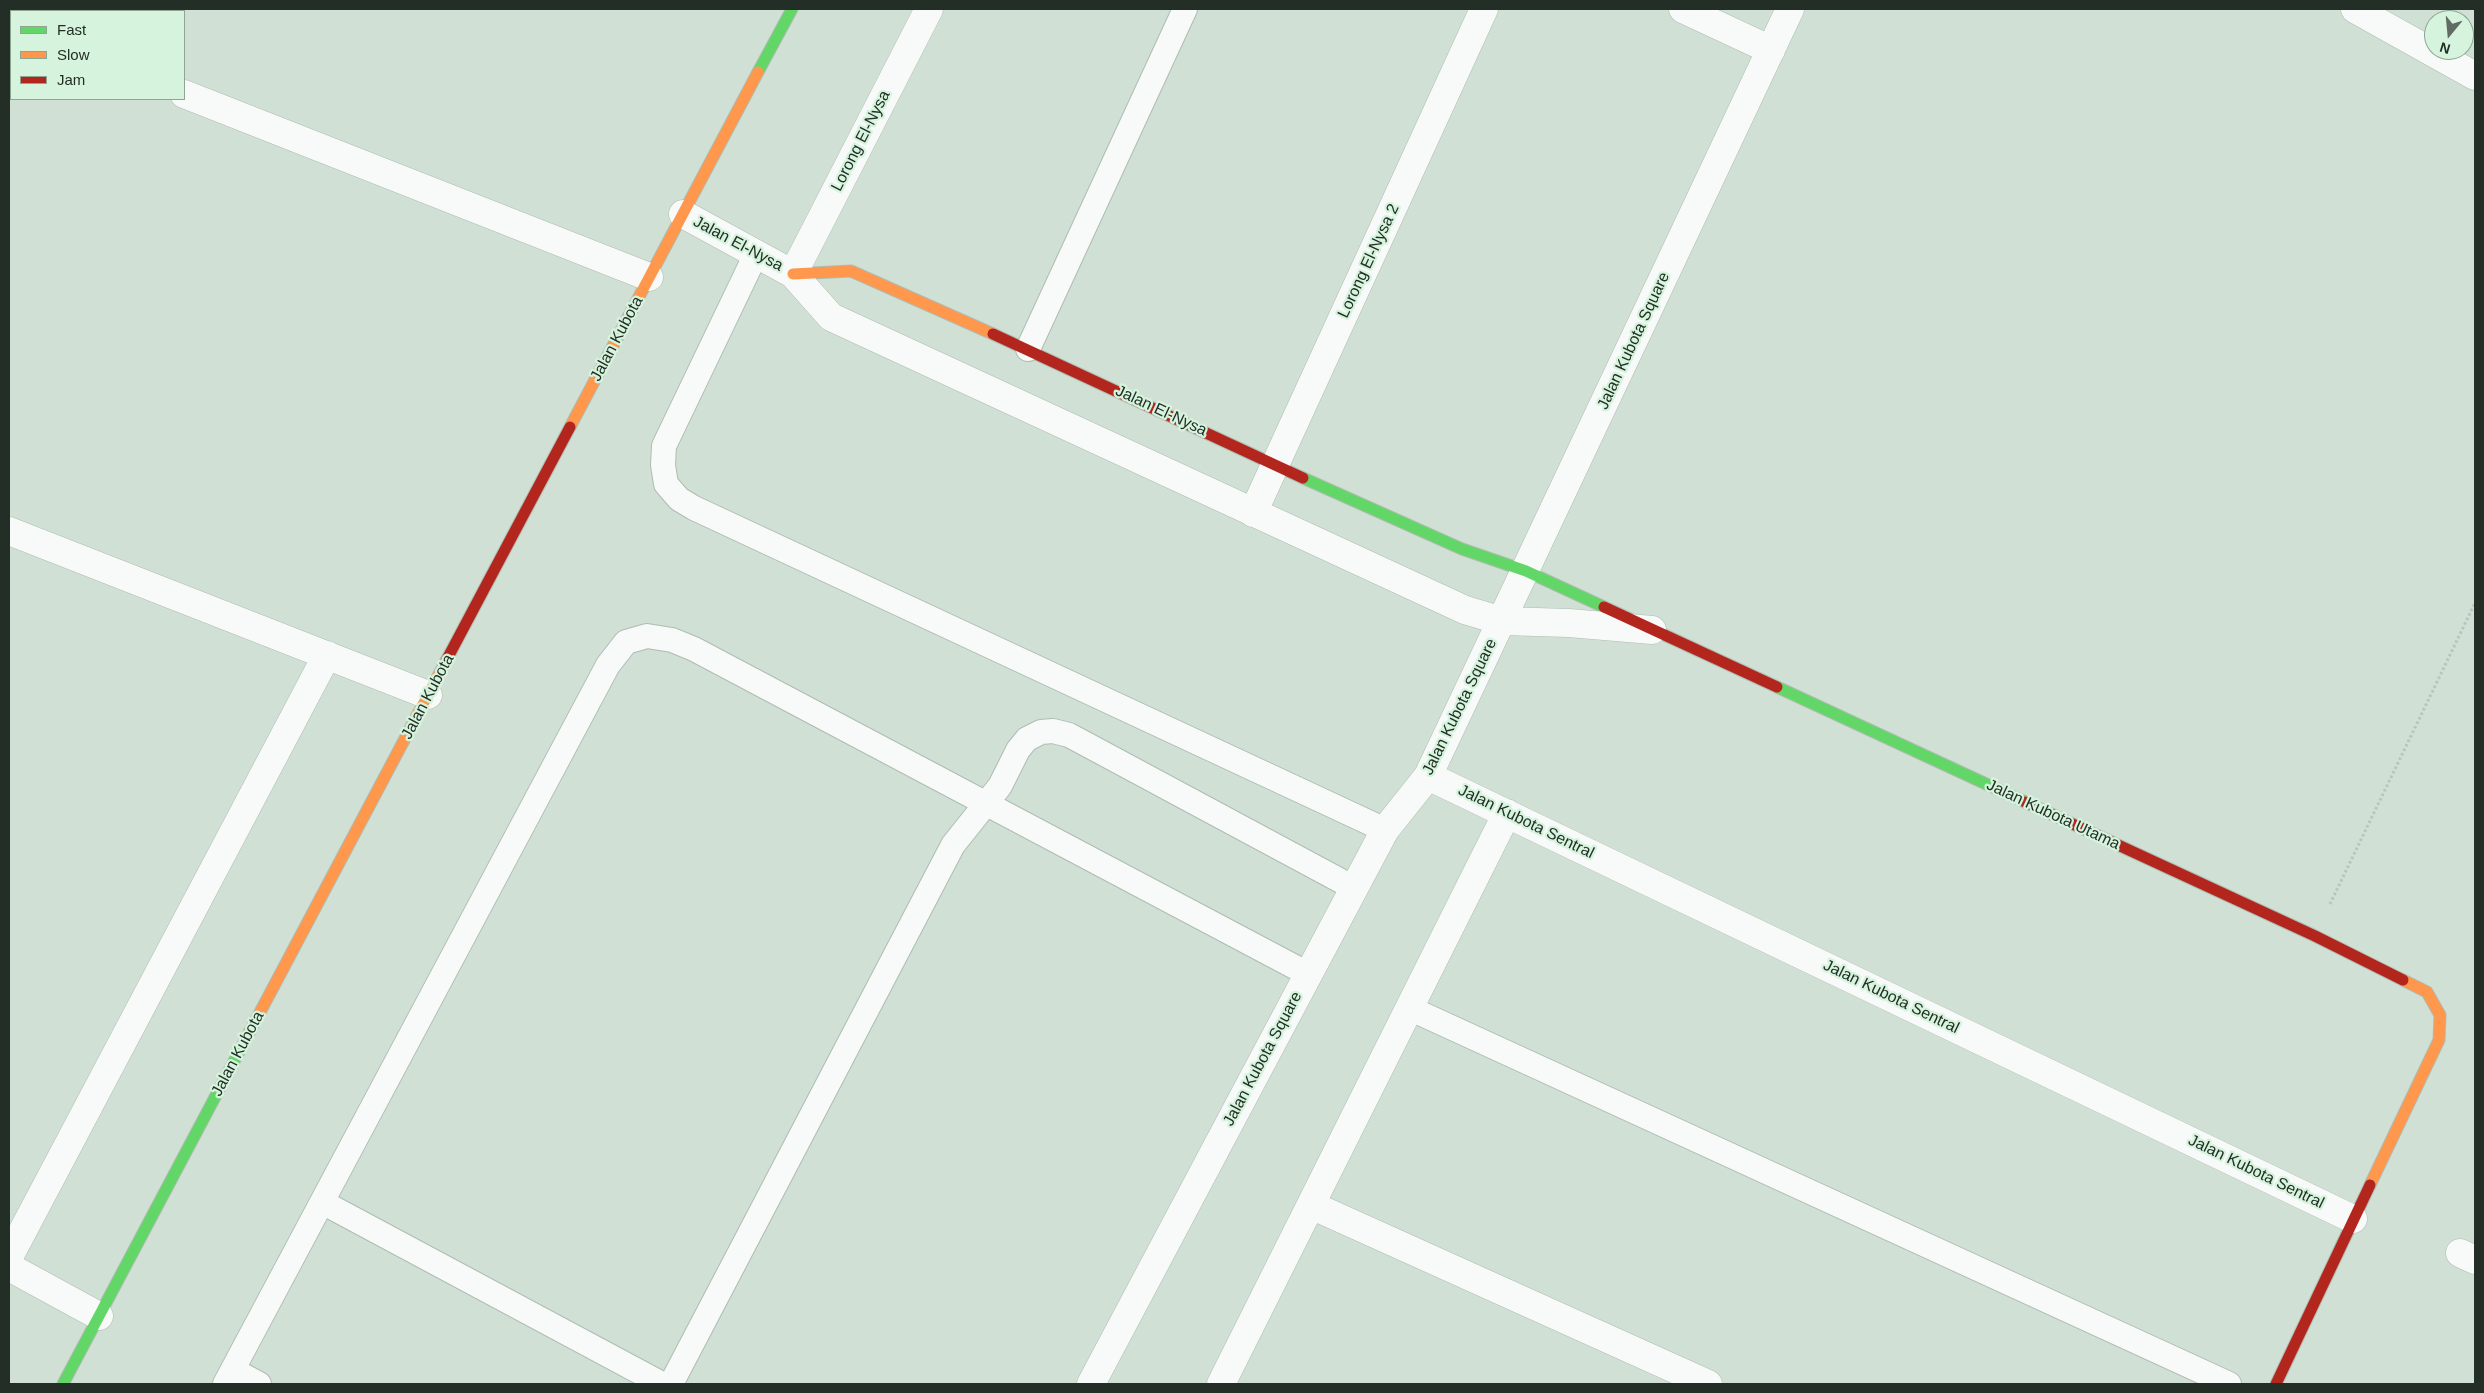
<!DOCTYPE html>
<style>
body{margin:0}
#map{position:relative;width:2484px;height:1393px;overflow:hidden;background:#d0e0d4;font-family:Helvetica,sans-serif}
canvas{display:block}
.frame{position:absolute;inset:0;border:10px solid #232e26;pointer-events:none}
.legend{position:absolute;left:10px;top:10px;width:175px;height:90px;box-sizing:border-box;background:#d6f4dd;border:1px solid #8ea594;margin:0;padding:6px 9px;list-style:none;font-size:15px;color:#232e26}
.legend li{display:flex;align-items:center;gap:10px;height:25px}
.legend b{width:25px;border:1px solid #8ea594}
.north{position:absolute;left:2424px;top:10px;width:50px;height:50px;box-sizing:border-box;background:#d6f4dd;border:1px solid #8ea594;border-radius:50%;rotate:197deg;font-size:14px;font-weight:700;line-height:20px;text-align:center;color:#232e26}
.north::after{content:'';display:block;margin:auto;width:18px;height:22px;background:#606c63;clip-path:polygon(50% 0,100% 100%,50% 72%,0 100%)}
</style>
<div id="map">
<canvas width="2484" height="1393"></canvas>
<div class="frame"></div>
<ul class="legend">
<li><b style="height:6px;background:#63d668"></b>Fast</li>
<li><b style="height:6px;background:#ff974d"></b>Slow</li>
<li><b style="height:6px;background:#b3261e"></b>Jam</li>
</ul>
<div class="north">N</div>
</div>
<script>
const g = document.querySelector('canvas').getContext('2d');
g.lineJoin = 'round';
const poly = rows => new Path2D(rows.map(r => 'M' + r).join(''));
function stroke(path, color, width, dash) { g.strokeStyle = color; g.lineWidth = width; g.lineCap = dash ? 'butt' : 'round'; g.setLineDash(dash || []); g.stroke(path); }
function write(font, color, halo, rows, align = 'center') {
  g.font = font + ' Helvetica,sans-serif'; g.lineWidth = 4.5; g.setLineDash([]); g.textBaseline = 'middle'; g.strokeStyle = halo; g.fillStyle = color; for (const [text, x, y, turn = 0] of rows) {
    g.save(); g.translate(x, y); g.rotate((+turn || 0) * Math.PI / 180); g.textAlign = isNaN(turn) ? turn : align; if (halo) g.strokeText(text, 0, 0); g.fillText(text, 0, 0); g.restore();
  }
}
const lane = poly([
 [756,254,664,446,663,465,666,484,679,499,694,508,1385,830],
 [1028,349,1185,9],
 [1409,1008,2229,1384],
 [322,1202,662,1384],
 [233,1370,259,1384],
 [225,1384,608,665,626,642,647,636,672,640,694,649,1308,974],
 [671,1384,953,845,1000,786,1018,750,1027,739,1041,732,1053,731,1069,735,1354,888]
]);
const street = poly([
 [1683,9,1771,50],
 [2355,9,2475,76],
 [9,25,11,26],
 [184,94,649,277],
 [683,214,793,274,831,317,1465,610,1502,621,1569,623,1652,630],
 [793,274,929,9],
 [1253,513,1484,9],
 [9,531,428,695],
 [1428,776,2353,1219],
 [1311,1205,1708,1384],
 [2460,1253,2475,1260],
 [9,1257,327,655],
 [9,1267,99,1316],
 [1091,1384,1385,830,1428,776,1790,9],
 [1221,1384,1507,813]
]);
const fast = poly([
 [758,72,792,9],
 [1303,478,1462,549,1526,571,1604,607],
 [1777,687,2025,802],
 [63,1384,249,1033]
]);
const slow = poly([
 [793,274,851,271,993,334],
 [570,427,758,72],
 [249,1033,446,661],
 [2370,1185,2439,1040,2440,1015,2427,992,2403,980]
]);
const jam = poly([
 [993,334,1303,478],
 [1604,607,1777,687],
 [446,661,570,427],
 [2025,802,2315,936,2403,980],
 [2276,1384,2370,1185]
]);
stroke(lane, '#afbcb2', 26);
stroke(street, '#afbcb2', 29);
stroke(fast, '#afbcb2', 13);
stroke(slow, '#afbcb2', 13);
stroke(jam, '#afbcb2', 13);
stroke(poly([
 [2330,904,2475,603]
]), '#bcc2bd', 3, [2.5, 2.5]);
stroke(lane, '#f8faf9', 24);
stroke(street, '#f8faf9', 28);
stroke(fast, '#63d668', 11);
stroke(slow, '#ff974d', 11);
stroke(jam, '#b3261e', 11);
write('16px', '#232e26', '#d6f4dd', [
 ["Lorong El-Nysa",861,141,-63],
 ["Jalan El-Nysa",738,244,28],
 ["Lorong El-Nysa 2",1369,261,-65],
 ["Jalan Kubota",617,339,-62],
 ["Jalan Kubota Square",1634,341,-65],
 ["Jalan El-Nysa",1161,411,25],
 ["Jalan Kubota",428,697,-62],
 ["Jalan Kubota Square",1460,707,-64],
 ["Jalan Kubota Utama",2053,815,25],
 ["Jalan Kubota Sentral",1526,822,26],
 ["Jalan Kubota Sentral",1891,997,26],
 ["Jalan Kubota",238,1054,-62],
 ["Jalan Kubota Square",1263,1059,-62],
 ["Jalan Kubota Sentral",2256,1172,26]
]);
</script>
